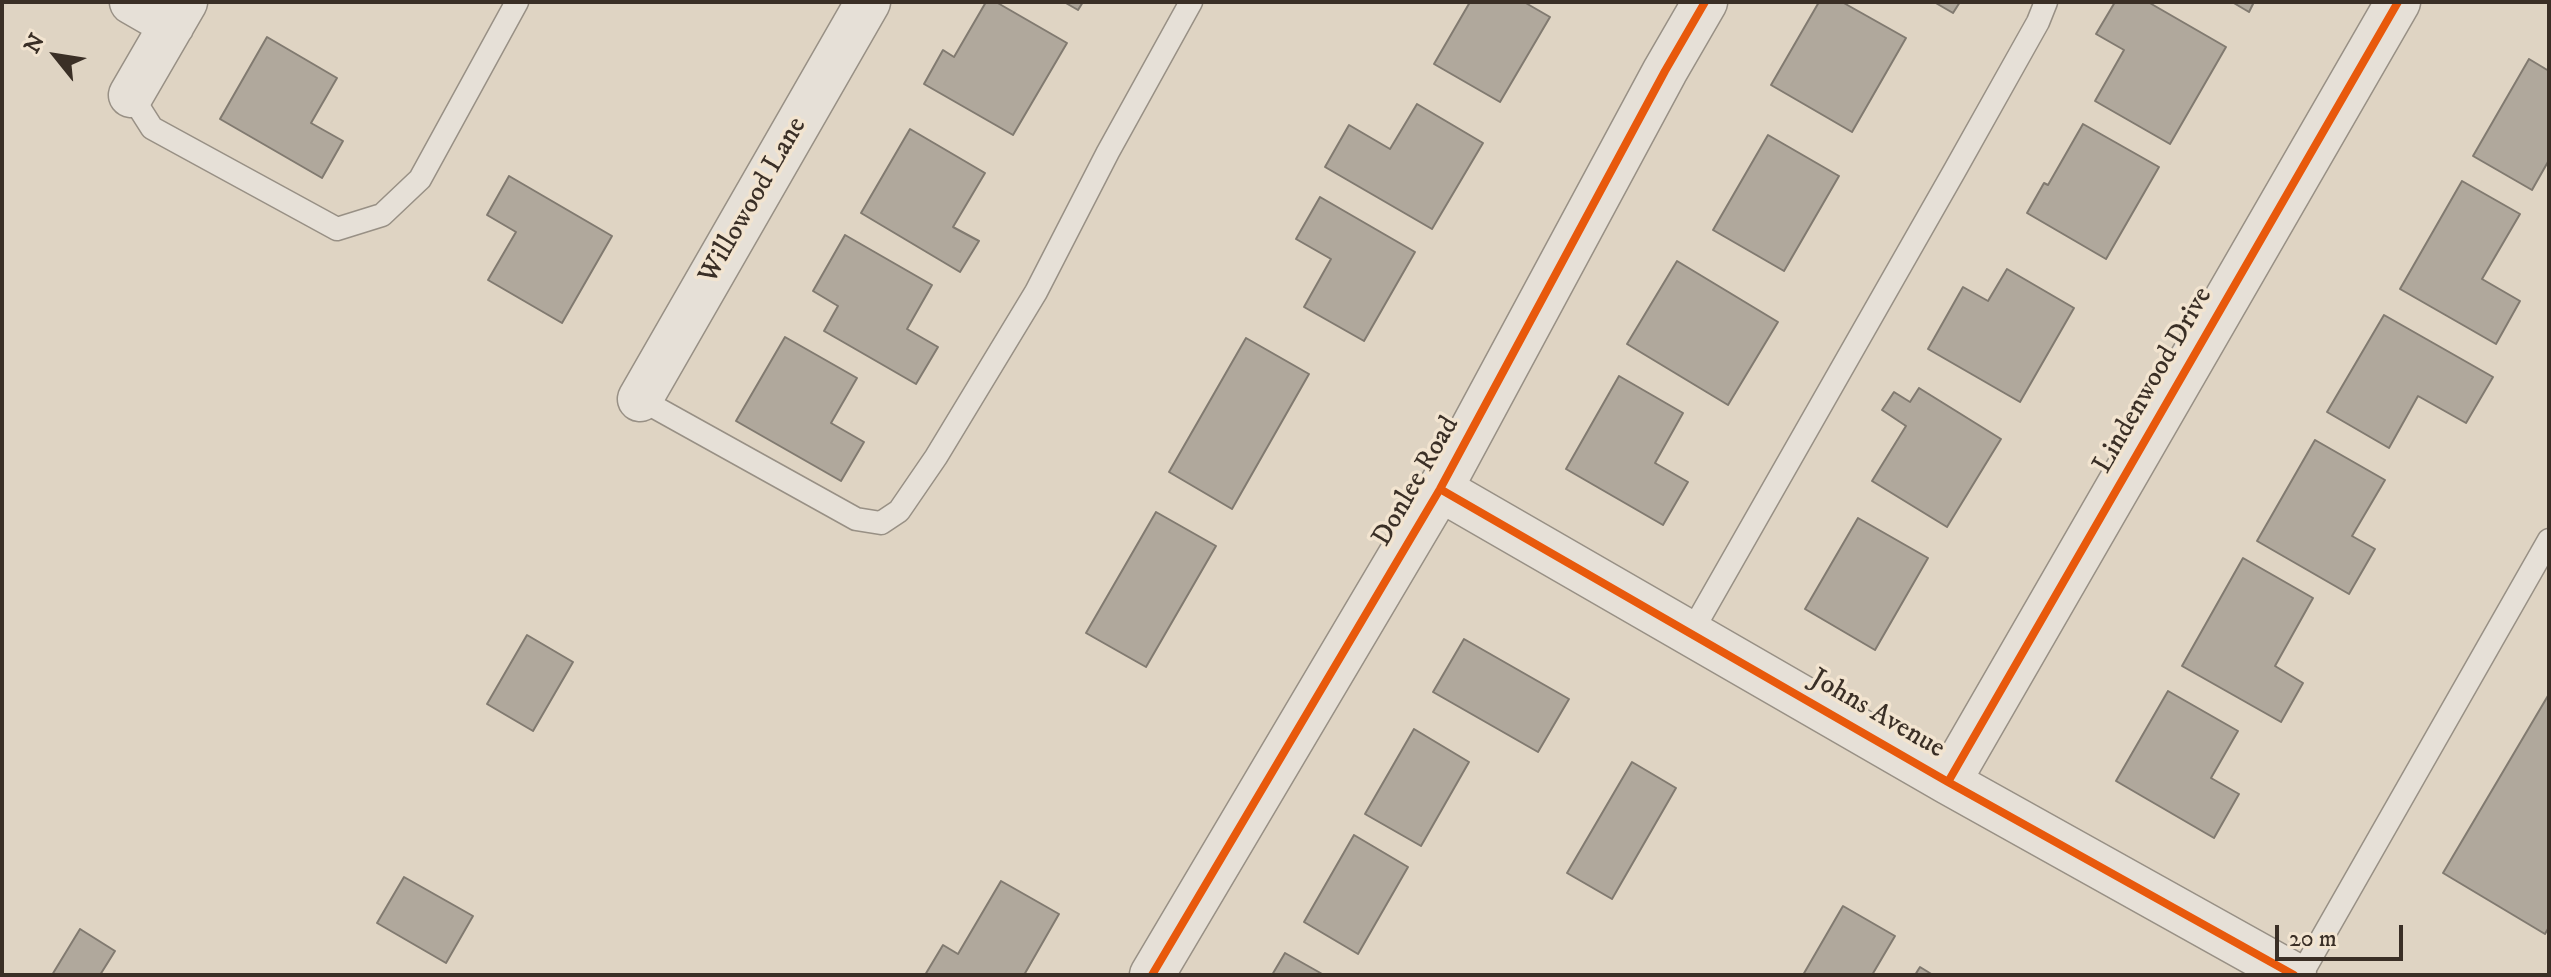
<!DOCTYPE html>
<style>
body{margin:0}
#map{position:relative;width:2551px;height:977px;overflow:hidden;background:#dfd4c3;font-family:"IM FELL DW Pica",serif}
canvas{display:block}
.frame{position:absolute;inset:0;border:4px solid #3a2f26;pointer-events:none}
.north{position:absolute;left:16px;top:16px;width:80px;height:80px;-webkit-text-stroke:6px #f2e4d0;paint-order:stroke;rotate:300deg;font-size:22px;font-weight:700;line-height:32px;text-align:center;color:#3a2f26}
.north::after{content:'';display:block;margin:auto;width:28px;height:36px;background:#3a2f26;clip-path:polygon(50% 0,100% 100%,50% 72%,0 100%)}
.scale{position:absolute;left:2275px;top:925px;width:128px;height:36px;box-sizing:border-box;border:4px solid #3a2f26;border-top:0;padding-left:10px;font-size:24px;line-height:28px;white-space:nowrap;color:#3a2f26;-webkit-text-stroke:6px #f2e4d0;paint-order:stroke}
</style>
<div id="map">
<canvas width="2551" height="977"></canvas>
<div class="frame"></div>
<div class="north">N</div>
<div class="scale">20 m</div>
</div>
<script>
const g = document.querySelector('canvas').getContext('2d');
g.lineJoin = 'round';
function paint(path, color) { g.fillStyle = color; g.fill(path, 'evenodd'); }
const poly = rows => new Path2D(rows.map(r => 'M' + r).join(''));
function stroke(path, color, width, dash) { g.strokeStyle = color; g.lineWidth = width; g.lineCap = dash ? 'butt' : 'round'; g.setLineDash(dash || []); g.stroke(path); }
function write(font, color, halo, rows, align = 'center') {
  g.font = font + ' "IM FELL DW Pica",serif'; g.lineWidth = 7; g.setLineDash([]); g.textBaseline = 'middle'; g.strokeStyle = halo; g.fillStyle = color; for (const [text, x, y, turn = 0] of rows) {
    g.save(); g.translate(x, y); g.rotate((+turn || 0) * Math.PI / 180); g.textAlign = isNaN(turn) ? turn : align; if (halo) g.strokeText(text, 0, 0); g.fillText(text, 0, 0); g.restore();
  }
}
const building = poly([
 [986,2,996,2,1067,43,1013,135,924,84,943,50,954,57,986,2],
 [1064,2,1083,2,1078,10,1064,2],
 [1470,2,1524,2,1550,17,1500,102,1434,64,1470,2],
 [1819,2,1842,2,1906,38,1852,132,1771,85,1819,2],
 [1934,2,1960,2,1953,13,1934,2],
 [2115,2,2148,2,2226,47,2170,144,2095,101,2124,50,2096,34,2115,2],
 [2232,2,2254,2,2249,12,2232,2],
 [267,37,337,78,311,123,343,141,322,178,220,119,267,37],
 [2529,59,2549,71,2549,160,2532,190,2473,156,2529,59],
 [1417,104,1483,143,1432,229,1325,167,1349,125,1390,149,1417,104],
 [2083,124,2159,167,2106,259,2027,213,2044,183,2048,185,2083,124],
 [910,129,985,173,953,227,979,241,960,272,861,213,910,129],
 [1768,135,1839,176,1784,271,1713,230,1768,135],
 [509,176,612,236,562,323,488,280,516,232,487,215,509,176],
 [2462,181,2520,214,2482,279,2520,301,2496,344,2400,289,2462,181],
 [1320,197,1415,252,1364,341,1304,307,1331,259,1296,239,1320,197],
 [845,235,932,285,907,329,938,347,916,384,824,331,838,306,813,291,845,235],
 [1677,261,1778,322,1728,405,1627,344,1677,261],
 [2007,269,2074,308,2020,402,1928,349,1963,287,1988,301,2007,269],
 [2384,315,2493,377,2466,423,2418,396,2389,448,2327,412,2384,315],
 [785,337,857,378,831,423,864,442,841,481,736,421,785,337],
 [1246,338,1309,374,1232,509,1169,472,1246,338],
 [1619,376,1683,413,1655,463,1688,482,1663,525,1566,469,1619,376],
 [1919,388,2001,439,1947,527,1872,481,1906,426,1882,410,1894,392,1910,402,1919,388],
 [2315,440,2385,480,2352,536,2375,549,2349,594,2257,541,2315,440],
 [1156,512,1216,546,1146,667,1086,633,1156,512],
 [1858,518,1928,558,1875,650,1805,609,1858,518],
 [2243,558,2313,598,2275,666,2303,683,2281,722,2182,666,2243,558],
 [527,635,573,662,533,731,487,704,527,635],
 [1464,639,1569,699,1538,752,1433,692,1464,639],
 [2168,691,2238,731,2211,778,2239,794,2214,838,2116,781,2168,691],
 [2549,694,2549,927,2545,934,2443,873,2549,694],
 [1414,729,1469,762,1421,846,1365,814,1414,729],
 [1632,762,1676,788,1612,899,1567,873,1632,762],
 [1354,835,1408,867,1358,954,1304,922,1354,835],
 [404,877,473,916,446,963,377,923,404,877],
 [1001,881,1059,914,1024,975,925,975,943,945,958,954,1001,881],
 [1843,906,1895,936,1872,975,1803,975,1843,906],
 [80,929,115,951,100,975,52,975,80,929],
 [1285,953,1324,975,1272,975,1285,953],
 [1920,967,1933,975,1915,975,1920,967]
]);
paint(building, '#b0a89c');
stroke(building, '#817a70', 2);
const lane = poly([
 [131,95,152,128,337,229,382,215,420,179,517,2],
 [640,399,856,519,881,523,899,511,936,457,1036,292,1108,152,1191,2],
 [1691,633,1955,170,2038,22,2046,2],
 [2301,975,2549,540]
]);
const street = poly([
 [132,2,172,25],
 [131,95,185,2],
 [640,399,868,2],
 [1440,489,1948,782,2294,975],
 [1948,782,2398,2],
 [1152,975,1440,489,1665,71,1705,2]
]);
stroke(lane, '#989085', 25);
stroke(street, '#989085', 47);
stroke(lane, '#e6e0d7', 22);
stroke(street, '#e6e0d7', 44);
stroke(poly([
 [1440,489,1948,782,2294,975],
 [1948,782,2398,2],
 [1152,975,1440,489,1665,71,1705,2]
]), '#e8590c', 8);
write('28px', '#3a2f26', '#f2e4d0', [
 ["Willowood Lane",754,201,-60],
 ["Lindenwood Drive",2154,381,-60],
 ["Donlee Road",1417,482,-60],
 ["Johns Avenue",1877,715,30]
]);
</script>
